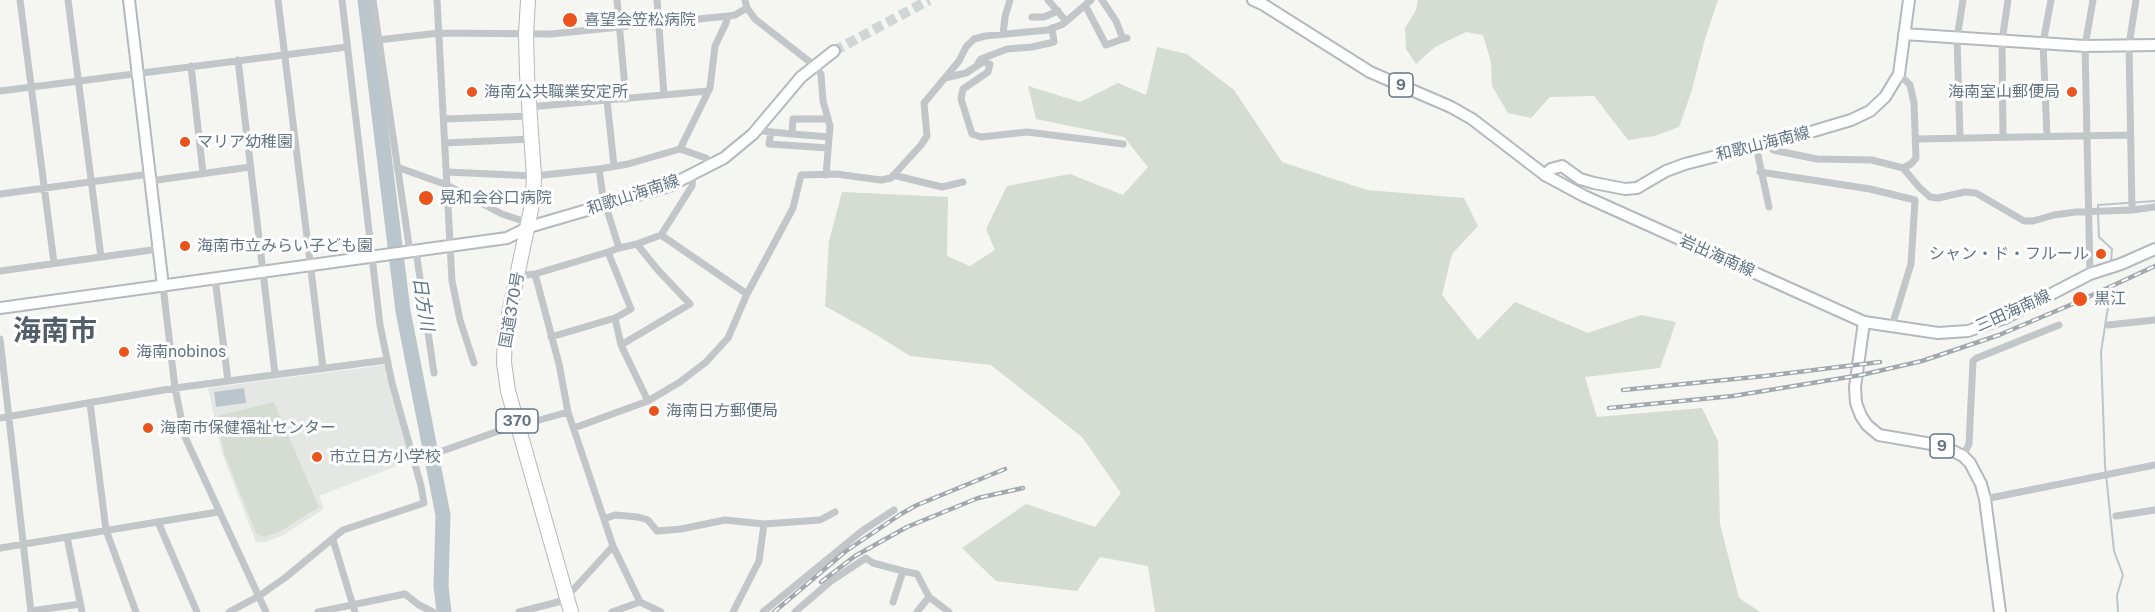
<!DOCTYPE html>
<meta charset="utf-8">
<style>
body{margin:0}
canvas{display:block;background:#f5f5f1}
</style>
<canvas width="2155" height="612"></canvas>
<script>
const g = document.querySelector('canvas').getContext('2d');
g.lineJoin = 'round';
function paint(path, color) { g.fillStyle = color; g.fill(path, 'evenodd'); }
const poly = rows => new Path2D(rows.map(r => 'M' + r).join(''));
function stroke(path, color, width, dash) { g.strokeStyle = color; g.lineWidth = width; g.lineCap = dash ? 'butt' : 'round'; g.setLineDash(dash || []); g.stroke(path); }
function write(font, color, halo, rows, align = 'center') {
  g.font = font + ' "Public Sans","Noto Sans JP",sans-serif'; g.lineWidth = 6; g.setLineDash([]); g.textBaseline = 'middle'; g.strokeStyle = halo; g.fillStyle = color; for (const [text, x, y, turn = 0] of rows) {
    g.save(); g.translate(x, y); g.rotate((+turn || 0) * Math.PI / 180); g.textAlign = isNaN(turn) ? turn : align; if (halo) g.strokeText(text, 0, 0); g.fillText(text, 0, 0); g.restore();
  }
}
paint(poly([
 [385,365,412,460,319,496,324,509,283,535,266,542,256,542,222,453,208,388]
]), '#e5e7e4');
paint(poly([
 [1418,0,1718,0,1705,39,1691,93,1679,127,1655,136,1628,140,1594,96,1550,97,1531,118,1508,113,1492,86,1491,62,1483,35,1466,32,1435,47,1416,64,1406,49,1405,28,1416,10],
 [1157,47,1187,54,1234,90,1282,162,1367,190,1464,198,1478,226,1452,254,1442,295,1478,340,1515,302,1588,333,1641,315,1676,322,1660,368,1585,377,1597,417,1702,408,1718,441,1720,524,1739,598,1760,612,1155,612,1148,566,1100,557,1077,591,996,581,962,548,1026,504,1095,527,1121,493,1082,437,991,365,910,356,875,334,825,306,829,241,842,192,948,197,947,256,970,266,995,250,986,229,1007,186,1070,174,1123,195,1148,167,1124,137,1036,119,1028,86,1080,102,1118,83,1146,95],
 [274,402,319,507,279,532,264,537,257,535,224,453,217,416]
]), '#d5dcd2');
paint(poly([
 [244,388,246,403,216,407,214,392]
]), '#bbc6cc');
stroke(poly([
 [2098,209,2098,205,2155,201],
 [2098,214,2099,237,2112,249,2111,262],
 [2109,300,2101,352,2105,465,2114,551,2123,575,2117,595,2118,612]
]), '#bbc6cc', 2);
stroke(poly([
 [365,0,403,311,443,515,441,586,444,612]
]), '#bbc6cc', 15);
stroke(poly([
 [834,51,929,0]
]), '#d0d5d6', 10, [10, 5]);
const secondary = poly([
 [129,0,163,286],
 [1904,34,2085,46,2155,45],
 [1545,175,1551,169,1562,166,1580,179,1594,183,1625,189,1637,188,1666,171,1685,164,1814,131,1851,120,1870,111,1885,97,1899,74,1909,0],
 [0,308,507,238,529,227,669,186,724,158,753,134,801,77,834,51],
 [1864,322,1938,333,1968,331,2005,318,2090,274,2121,264,2155,249]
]);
const primary = poly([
 [1253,0,1264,5,1370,72,1451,107,1472,119,1545,175,1584,196,1864,322,1855,387,1856,403,1861,416,1867,425,1879,435,1943,446,1963,456,1970,463,1981,484,1985,499,2000,612]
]);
const highway = poly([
 [528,0,526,34,527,74,534,176,533,200,505,333,504,363,508,391,571,612]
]);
stroke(secondary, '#b4b9be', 14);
stroke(primary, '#b5b9bd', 14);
stroke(highway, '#b5b8bb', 16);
stroke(poly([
 [20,0,54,263],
 [68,0,101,257],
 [278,0,323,368],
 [373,0,410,252],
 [437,0,452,281,460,320,474,363],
 [617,0,626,99],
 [657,0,664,95],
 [1048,0,1066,21],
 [1102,0,1116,21,1123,39,1127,38],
 [1085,5,1106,45,1123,39],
 [747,8,755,19,815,66,821,74,823,101,830,126,826,175],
 [1032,17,1044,17,1058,11],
 [1003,34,1005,17,1010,0],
 [378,40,439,33,551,34,728,16,735,15,747,8,745,0],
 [238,60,275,374],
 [978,63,981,59,1007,49,1032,47,1054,42,1052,28],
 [191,66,203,173],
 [945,78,966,73,983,62,990,64,988,72,963,89,961,99,972,134,981,137,1027,132,1123,144],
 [0,91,347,47],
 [607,100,614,166],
 [529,107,708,91],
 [444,119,530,116],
 [758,128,762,131,792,134,793,119,828,119],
 [771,132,769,144,828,148],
 [792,134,829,137],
 [2047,136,2043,43,2051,0],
 [2003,137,2002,41,2008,0],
 [1960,138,1957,38,1963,0],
 [1916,139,2130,135],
 [1767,142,1773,150,1817,159,1872,160,1903,168,1911,164,1916,158,1914,103,1910,85,1899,74],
 [445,143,531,139],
 [1756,146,1769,207],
 [710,165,706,158,680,149,710,88,715,46,726,23,728,16],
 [397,167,447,185,502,214,529,223],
 [1903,168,1919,187,1930,197,1938,198,1965,192,1976,193,2024,221,2033,221,2054,215,2076,212,2132,210,2155,207],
 [447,172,534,176,599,169],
 [1760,172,1870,189,1915,200,1911,264,1892,326],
 [893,175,942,187,963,182],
 [150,181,250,167],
 [0,194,150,174],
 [2132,210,2129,45,2136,0],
 [661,235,747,294],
 [637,244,661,235,692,186,693,175],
 [619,248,637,244,657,269,690,304,621,345],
 [416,251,434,373],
 [0,271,159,249],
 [535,274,608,252],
 [2090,274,2085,46,2093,0],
 [517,276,535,274,559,364,568,412,613,546,640,602,661,612],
 [215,278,228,381],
 [163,286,175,388,185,437,266,612],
 [615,318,621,345,648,401],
 [2108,325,2155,320],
 [551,337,615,318,631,309,608,252,619,248,603,197,599,169,628,164,680,149],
 [0,339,31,612],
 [90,403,106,530,136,612],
 [0,418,175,388,387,360],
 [574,428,648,401,680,382,706,362,728,338,747,294,793,208,801,175,836,174,881,180,891,178,921,145,927,136,924,103,959,61,966,47,974,39,985,36,1048,30,1063,24,1091,0],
 [1963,456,1969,444,1973,361,1977,358,2059,325],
 [414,461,493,433,568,412],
 [1985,499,2155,465],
 [2116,516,2155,510],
 [604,519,615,515,638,517,648,520,657,531,681,529,725,520,764,524,820,520,835,512],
 [158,522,197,612],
 [67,537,82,612],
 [333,540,355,612],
 [0,548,218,512],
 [893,602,903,571,917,574,929,597,949,612],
 [31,611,80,604],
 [229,612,259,596,286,577,343,530,424,503,421,486,392,383,380,325,342,0],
 [318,612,405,594,419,605,433,612],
 [519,612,558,602,574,589,613,546],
 [612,612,640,602],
 [733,612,759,561,764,524],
 [763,612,862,531,894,510],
 [795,612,831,581,866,558,873,563,903,571],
 [917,612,929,597]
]), '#c2c6c9', 7);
stroke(secondary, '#fff', 10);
stroke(primary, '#fff', 10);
stroke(highway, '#fff', 14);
const rail = poly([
 [1623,390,1765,376,1880,362],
 [1609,408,1733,396,1861,375,1922,361,1999,335,2075,303,2155,266],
 [821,582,855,556,907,527,978,498,1023,488],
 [774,612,846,551,901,514,917,505,1005,469]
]);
stroke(rail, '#a2a8ae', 4.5);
stroke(rail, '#fff', 2, [7]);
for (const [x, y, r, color] of [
 [570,20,8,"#ea531c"],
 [472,92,6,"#ea531c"],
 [2072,92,6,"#ea531c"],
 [185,142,6,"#ea531c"],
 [426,198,8,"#ea531c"],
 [185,246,6,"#ea531c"],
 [2101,254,6,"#ea531c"],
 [2080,299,8,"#ea531c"],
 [124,352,6,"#ea531c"],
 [654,411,6,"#ea531c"],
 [148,428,6,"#ea531c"],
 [317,457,6,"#ea531c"]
]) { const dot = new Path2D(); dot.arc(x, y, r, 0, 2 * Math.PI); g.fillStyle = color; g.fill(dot); stroke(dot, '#fff', 2); }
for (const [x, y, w] of [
 [1401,85,24],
 [517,421,42],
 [1942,446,24]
]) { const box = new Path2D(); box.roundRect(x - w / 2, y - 12, w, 24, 4.5); g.fillStyle = '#fff'; g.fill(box); stroke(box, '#637483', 1.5); }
write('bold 15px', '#637483', null, [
 ["9",1401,85],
 ["370",517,421],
 ["9",1942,446]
]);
write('16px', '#637483', '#fff', [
 ["喜望会笠松病院",584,20],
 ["海南公共職業安定所",484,92],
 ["海南室山郵便局",2060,92,"right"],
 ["マリア幼稚園",197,142],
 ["晃和会谷口病院",440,198],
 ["海南市立みらい子ども園",197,246],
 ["シャン・ド・フルール",2089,254,"right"],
 ["黒江",2094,299],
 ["海南nobinos",136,352],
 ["海南日方郵便局",666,411],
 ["海南市保健福祉センター",160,428],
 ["市立日方小学校",329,457]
], 'left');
write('16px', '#637483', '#fff', [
 ["和歌山海南線",1763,144,-14],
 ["和歌山海南線",633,195,-18],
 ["岩出海南線",1717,256,24],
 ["国道370号",512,310,-80],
 ["三田海南線",2013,311,-24]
]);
write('italic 18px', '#5e7681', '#fff', [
 ["日方川",423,304,81]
]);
write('bold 28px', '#515d68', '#fff', [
 ["海南市",55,331]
]);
</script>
